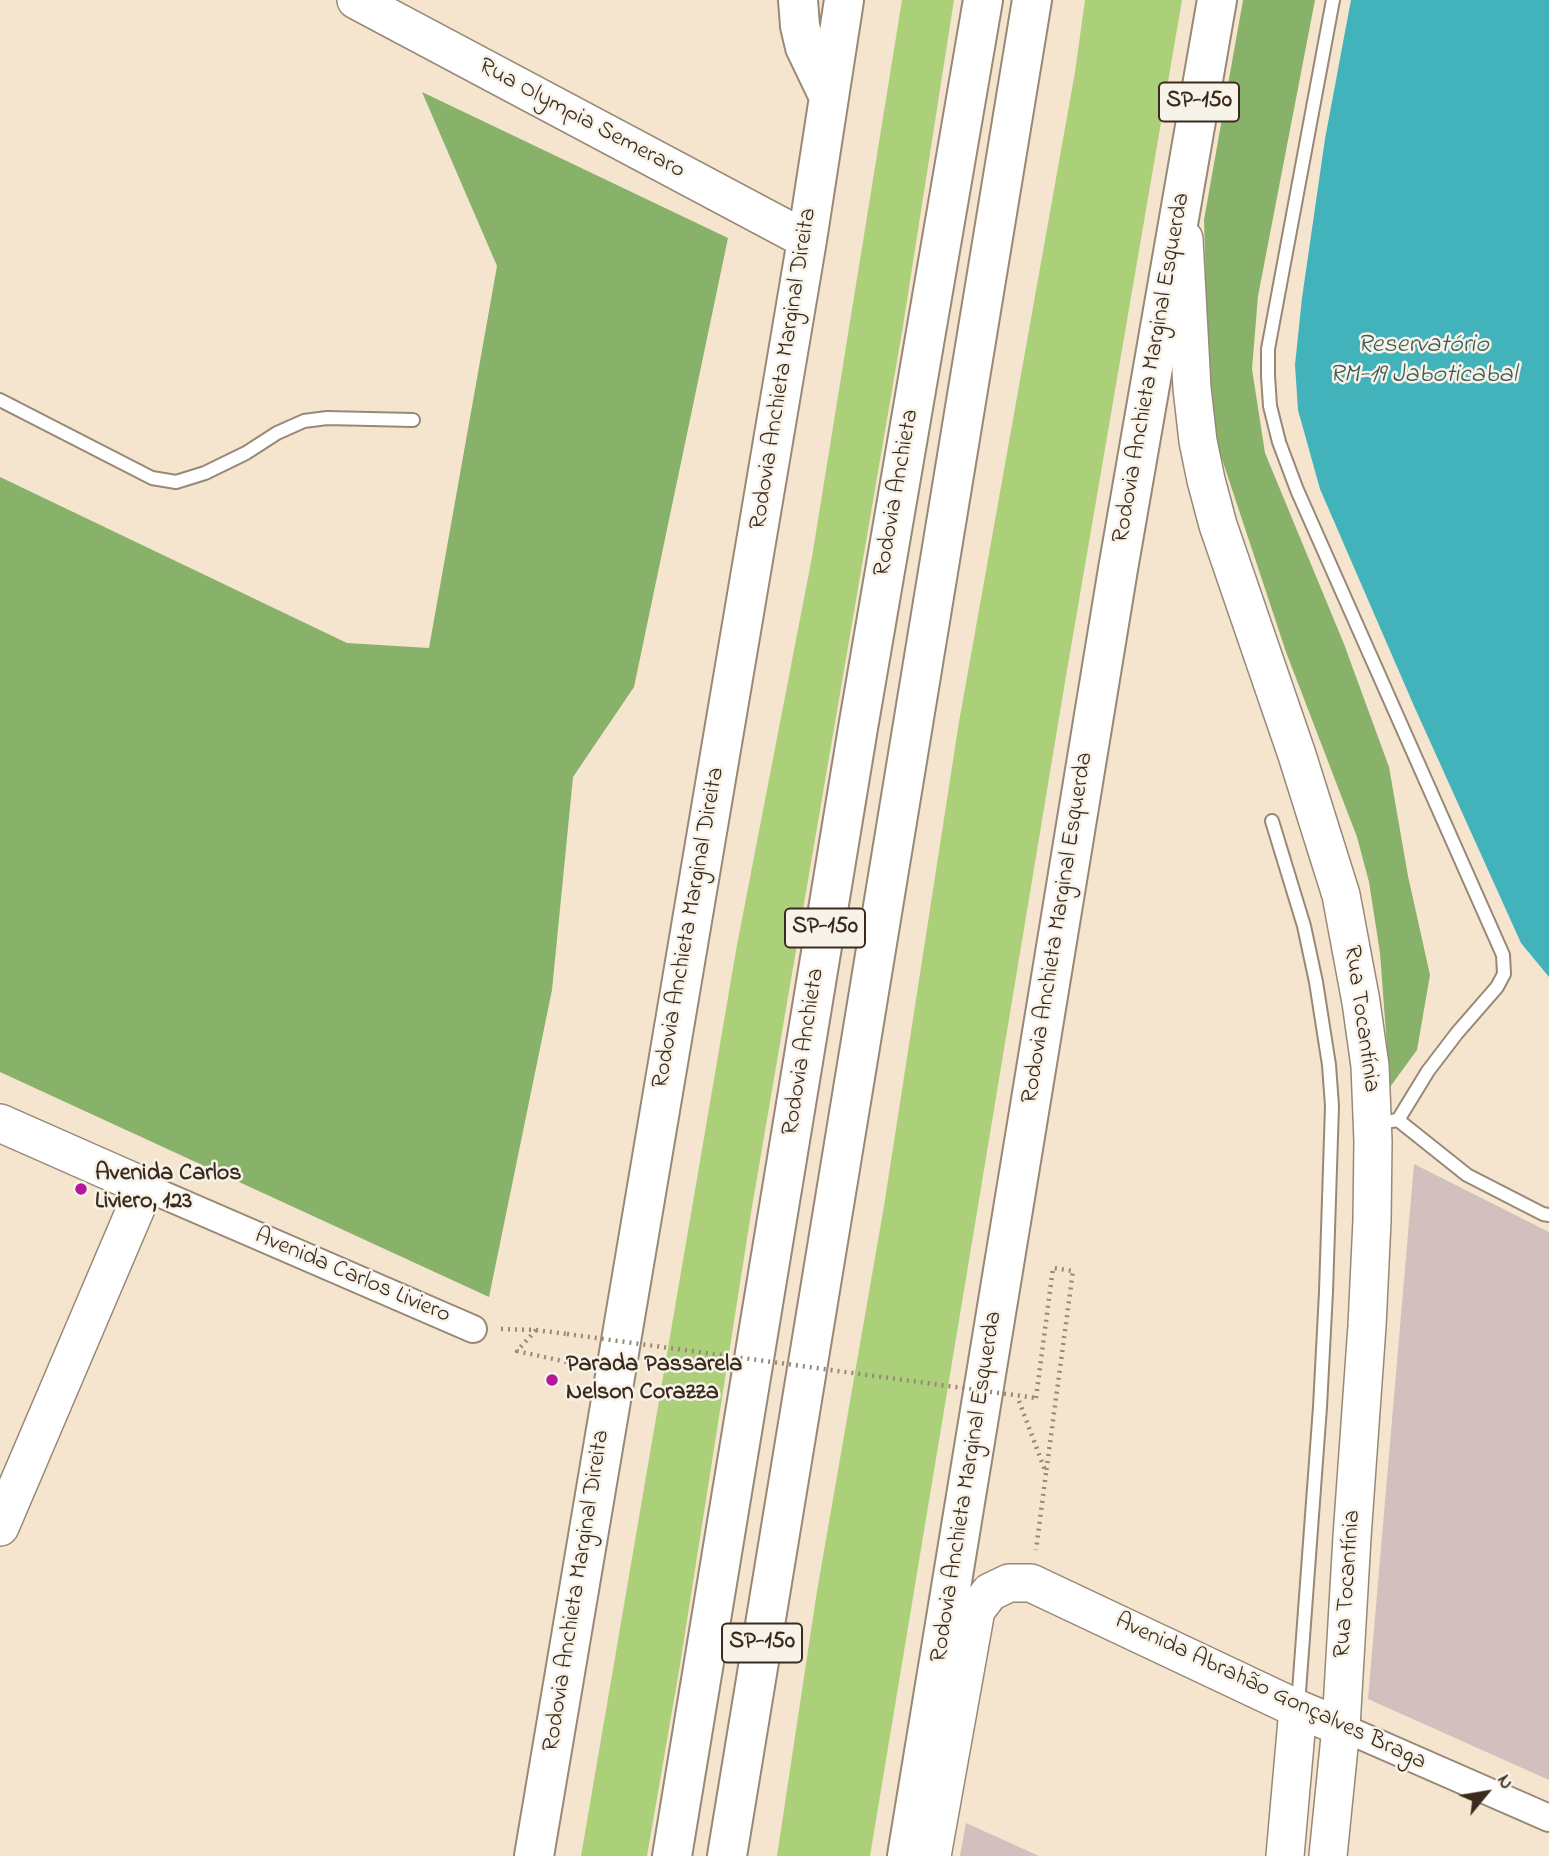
<!DOCTYPE html>
<meta charset="utf-8">
<style>
body{margin:0}
#map{position:relative;width:1549px;height:1856px;overflow:hidden;background:#f5e5ce;font-family:"Indie Flower",sans-serif}
canvas{display:block}
.north{position:absolute;left:1451px;top:1758px;width:70px;height:70px;-webkit-text-stroke:5px #f7f3e8;paint-order:stroke;rotate:60deg;font-size:19px;font-weight:700;line-height:28px;text-align:center;color:#3b2a1e}
.north::after{content:'';display:block;margin:auto;width:24px;height:32px;background:#3b2a1e;clip-path:polygon(50% 0,100% 100%,50% 72%,0 100%)}
</style>
<div id="map">
<canvas width="1549" height="1856"></canvas>
<div class="north">N</div>
</div>
<script>
const g = document.querySelector('canvas').getContext('2d');
g.lineJoin = 'round';
function paint(path, color) { g.fillStyle = color; g.fill(path, 'evenodd'); }
const poly = rows => new Path2D(rows.map(r => 'M' + r).join(''));
function stroke(path, color, width, dash) { g.strokeStyle = color; g.lineWidth = width; g.lineCap = dash ? 'butt' : 'round'; g.setLineDash(dash || []); g.stroke(path); }
function write(font, color, halo, rows, align = 'center') {
  g.font = font + ' "Indie Flower",sans-serif'; g.lineWidth = 5; g.setLineDash([]); g.textBaseline = 'middle'; g.strokeStyle = halo; g.fillStyle = color; for (const [text, x, y, turn = 0] of rows) {
    g.save(); g.translate(x, y); g.rotate((+turn || 0) * Math.PI / 180); g.textAlign = isNaN(turn) ? turn : align; if (halo) g.strokeText(text, 0, 0); g.fillText(text, 0, 0); g.restore();
  }
}
paint(poly([
 [1414,1164,1549,1232,1549,1780,1368,1699],
 [966,1823,1039,1856,960,1856]
]), '#d1c0bd');
paint(poly([
 [902,0,954,0,903,326,752,1207,680,1665,647,1856,581,1856,737,945,812,557],
 [1085,0,1182,0,1066,676,870,1856,777,1856,817,1591,884,1206,959,722,1075,72]
]), '#abd079');
paint(poly([
 [1243,0,1315,0,1258,296,1252,369,1265,453,1344,644,1389,767,1408,876,1430,975,1417,1050,1390,1087,1380,953,1369,882,1357,837,1286,652,1217,444,1208,357,1204,220],
 [422,92,728,238,634,687,573,777,552,990,489,1297,0,1072,0,477,347,643,429,648,497,266]
]), '#88b269');
paint(poly([
 [1351,0,1549,0,1549,977,1521,943,1414,706,1320,489,1298,410,1295,365,1302,298,1325,139]
]), '#42b2bb');
const lane = poly([
 [1333,0,1268,349,1268,376,1270,406,1279,442,1297,490,1503,955,1504,974,1497,987,1457,1033,1428,1071,1398,1120,1377,1123],
 [0,400,152,478,176,482,205,473,246,453,277,433,304,421,327,418,413,420],
 [1272,821,1304,926,1316,982,1329,1065,1332,1106,1326,1292,1320,1407,1298,1705],
 [1398,1120,1467,1175,1543,1214,1549,1215]
]);
const street = poly([
 [145,1187,473,1329],
 [1341,1727,1549,1818]
]);
const secondary = poly([
 [356,0,807,240],
 [1184,239,1192,388,1198,441,1206,480,1218,525,1297,755,1341,895,1361,1002,1370,1066,1373,1141,1372,1221,1367,1326,1352,1537,1341,1727,1328,1856],
 [0,1123,145,1187,0,1527],
 [932,1856,976,1610,990,1592,1009,1583,1031,1583,1298,1709,1341,1727],
 [1285,1856,1298,1709]
]);
const highway = poly([
 [798,0,800,26,805,47,829,97],
 [534,1856,807,240,844,0],
 [672,1856,858,728,983,0],
 [727,1856,1032,0],
 [907,1856,1118,569,1217,0]
]);
stroke(lane, '#988876', 16);
stroke(street, '#988876', 30);
stroke(secondary, '#988876', 40);
stroke(highway, '#988876', 42);
stroke(poly([
 [501,1329,536,1330,567,1334],
 [536,1330,517,1351,581,1365],
 [1036,1398,1053,1268,1073,1271,1046,1473],
 [1019,1401,1046,1473,1036,1550]
]), '#988876', 4.5, [2, 5]);
stroke(lane, '#fff', 12);
stroke(street, '#fff', 26);
stroke(secondary, '#fff', 37);
stroke(highway, '#fff', 38);
stroke(poly([
 [567,1334,1036,1398]
]), '#988876', 4.5, [2, 5]);
for (const [x, y, r, color] of [
 [81,1189,7,"#b5179e"],
 [552,1380,7,"#b5179e"]
]) { const dot = new Path2D(); dot.arc(x, y, r, 0, 2 * Math.PI); g.fillStyle = color; g.fill(dot); stroke(dot, '#f7f3e8', 2.5); }
for (const [x, y, w] of [
 [1199,102,80],
 [825,928,80],
 [762,1643,80]
]) { const box = new Path2D(); box.roundRect(x - w / 2, y - 19.5, w, 39, 5); g.fillStyle = '#f7f3e8'; g.fill(box); stroke(box, '#3b2a1e', 2); }
write('bold 23px', '#3b2a1e', null, [
 ["SP-150",1199,102],
 ["SP-150",825,928],
 ["SP-150",762,1643]
]);
write('24px', '#3b2a1e', '#f7f3e8', [
 ["Rua Olympia Semeraro",581,120,28],
 ["Rodovia Anchieta Marginal Esquerda",1153,368,-80],
 ["Rodovia Anchieta Marginal Direita",785,369,-81],
 ["Rodovia Anchieta",898,493,-80],
 ["Rodovia Anchieta Marginal Direita",690,928,-80],
 ["Rodovia Anchieta Marginal Esquerda",1059,928,-81],
 ["Rua Tocantínia",1360,1019,82],
 ["Rodovia Anchieta",805,1052,-81],
 ["Avenida Carlos Liviero",352,1277,23],
 ["Rodovia Anchieta Marginal Esquerda",968,1487,-81],
 ["Rua Tocantínia",1349,1584,-86],
 ["Rodovia Anchieta Marginal Direita",578,1591,-81],
 ["Avenida Abrahão Gonçalves Braga",1270,1693,25]
]);
write('bold 24px', '#3b2a1e', '#f7f3e8', [
 ["Avenida Carlos",95,1175],
 ["Liviero, 123",95,1203],
 ["Parada Passarela",566,1366],
 ["Nelson Corazza",566,1394]
], 'left');
write('italic 26px', '#3d5a55', '#f7f3e8', [
 ["Reservatório",1423,347],
 ["RM-19 Jaboticabal",1423,377]
]);
</script>
